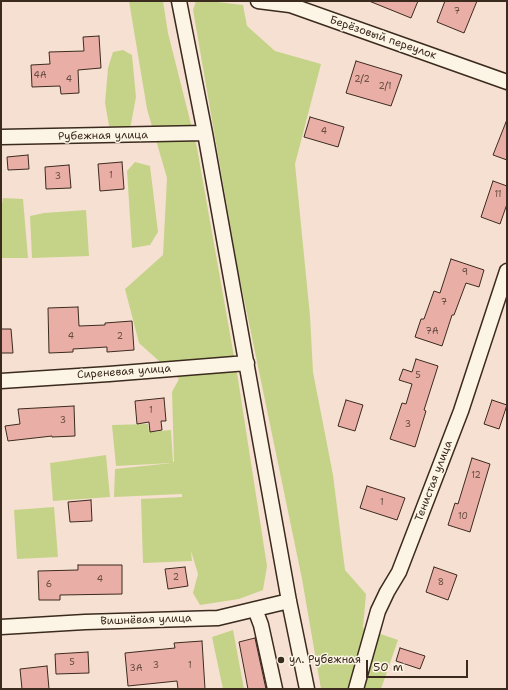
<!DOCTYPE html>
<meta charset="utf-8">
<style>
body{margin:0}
#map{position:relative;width:508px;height:690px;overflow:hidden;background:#f6e0d2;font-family:"Shantell Sans",sans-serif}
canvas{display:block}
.frame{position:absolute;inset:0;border:2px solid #3b2a1e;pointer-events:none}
.scale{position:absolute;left:366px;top:660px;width:102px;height:18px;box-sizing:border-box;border:2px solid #3b2a1e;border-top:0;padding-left:5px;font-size:12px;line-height:14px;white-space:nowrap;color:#3b2a1e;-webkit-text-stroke:3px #fcf5e5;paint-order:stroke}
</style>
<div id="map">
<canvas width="508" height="690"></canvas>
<div class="frame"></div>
<div class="scale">50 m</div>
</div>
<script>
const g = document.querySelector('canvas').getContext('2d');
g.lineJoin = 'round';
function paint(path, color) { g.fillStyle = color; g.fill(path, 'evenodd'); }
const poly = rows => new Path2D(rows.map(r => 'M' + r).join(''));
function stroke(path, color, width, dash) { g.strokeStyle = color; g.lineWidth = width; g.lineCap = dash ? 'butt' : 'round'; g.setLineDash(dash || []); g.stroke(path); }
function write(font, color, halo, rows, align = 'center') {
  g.font = font + ' "Shantell Sans",sans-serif'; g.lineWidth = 3; g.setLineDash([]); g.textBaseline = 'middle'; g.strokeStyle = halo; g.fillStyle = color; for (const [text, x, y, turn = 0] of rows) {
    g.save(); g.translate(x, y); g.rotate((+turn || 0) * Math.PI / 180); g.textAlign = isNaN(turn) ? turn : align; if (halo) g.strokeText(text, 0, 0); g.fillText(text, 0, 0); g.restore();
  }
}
paint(poly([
 [129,1,163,1,168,33,197,148,238,379,267,566,263,590,239,599,200,605,193,593,198,574,191,551,192,561,143,563,141,499,182,497,182,494,114,497,115,469,172,463,116,466,112,425,148,424,149,432,171,430,173,462,174,462,172,392,179,379,139,343,125,289,163,255,167,178,147,109],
 [196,1,209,1,243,5,247,26,275,51,321,64,295,164,310,316,313,372,333,475,345,570,366,594,363,628,398,640,381,689,321,689,302,579,238,270,193,10],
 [123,50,132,55,136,97,130,129,110,131,105,103,108,68,113,52],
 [135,162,150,166,158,232,150,245,132,248,127,171],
 [3,198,23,199,28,258,1,258,1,204,2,204],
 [86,210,89,256,32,258,30,216,44,213],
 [106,455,110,497,53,501,50,463],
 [54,507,58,557,17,559,14,510],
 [233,630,244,689,223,689,212,637]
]), '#c5d388');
const building = poly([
 [369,1,418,1,411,18,369,1],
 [445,1,477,1,464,33,437,22,445,1],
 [99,36,101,68,78,70,79,93,61,94,60,86,32,87,31,65,50,64,49,52,84,51,83,37,99,36],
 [356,61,402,75,391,106,346,93,356,61],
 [310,117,344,127,338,147,304,137,310,117],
 [506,122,507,122,507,160,493,155,506,122],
 [28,155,29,169,8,170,7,157,28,155],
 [122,162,124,189,100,191,98,164,122,162],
 [69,165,71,188,46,189,45,167,69,165],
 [493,181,507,186,507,204,500,224,481,217,493,181],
 [451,259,484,270,479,287,466,283,454,315,452,315,442,346,415,337,421,319,424,319,434,291,440,293,451,259],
 [78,307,79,326,105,325,105,323,132,321,134,350,107,352,107,347,73,349,73,352,49,353,48,308,78,307],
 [1,329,11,329,13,353,1,353,1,329],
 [416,359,438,366,424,410,426,411,415,447,390,439,402,403,406,404,412,384,399,380,403,369,412,372,416,359],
 [164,398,166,421,161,421,162,430,150,432,149,422,137,424,135,401,164,398],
 [346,400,363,405,355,431,338,426,346,400],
 [492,400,507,405,499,429,484,424,492,400],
 [74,406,75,436,52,437,52,436,8,441,5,426,20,424,18,409,74,406],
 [472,458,490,464,470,532,448,525,455,503,458,504,472,458],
 [367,486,405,498,397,520,360,508,367,486],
 [91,500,92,521,70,522,68,502,91,500],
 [78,565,122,565,122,594,60,595,60,600,39,600,38,571,78,570,78,565],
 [185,567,188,586,168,589,165,569,185,567],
 [434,567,457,575,448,600,426,592,434,567],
 [255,638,266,689,248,689,239,642,255,638],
 [202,641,205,689,178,689,177,681,128,686,125,653,175,648,174,643,202,641],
 [400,648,425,656,420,669,396,661,400,648],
 [88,652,89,673,56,674,55,654,88,652],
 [47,666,49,689,22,689,20,669,47,666]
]);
paint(building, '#e9afa6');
stroke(building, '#3b2a1e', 1);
const minor = poly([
 [179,1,205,133,289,601,307,689],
 [258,1,290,5,507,82],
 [1,137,205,133],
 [1,381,109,374,247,363],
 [255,609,261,625,275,689],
 [1,627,85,622,218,618,289,601],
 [356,689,378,611,387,592,399,572,461,411,507,271]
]);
stroke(minor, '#3b2a1e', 17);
stroke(minor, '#fcf5e5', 14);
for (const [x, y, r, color] of [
 [281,660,4,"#3b2a1e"]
]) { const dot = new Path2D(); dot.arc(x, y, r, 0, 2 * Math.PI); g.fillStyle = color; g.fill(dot); stroke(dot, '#fcf5e5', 1.5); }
write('9px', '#664b40', null, [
 ["7",457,12],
 ["4А",40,76],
 ["4",69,80],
 ["2/2",362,80],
 ["2/1",385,87],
 ["4",324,132],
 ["1",111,176],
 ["3",58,177],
 ["11",498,195],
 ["9",465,273],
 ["7",444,303],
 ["7А",432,332],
 ["4",71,337],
 ["2",120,337],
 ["5",418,376],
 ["1",151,411],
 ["3",63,421],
 ["3",408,425],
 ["12",476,476],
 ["1",382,503],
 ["10",463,517],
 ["2",176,578],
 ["4",100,580],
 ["8",441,583],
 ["6",49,585],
 ["5",72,663],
 ["3",156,666],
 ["1",190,666],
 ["3А",136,669]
]);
write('11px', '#3b2a1e', '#fcf5e5', [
 ["Берёзовый переулок",383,38,19],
 ["Рубежная улица",103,136,-1],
 ["Сиреневая улица",124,372,-4],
 ["Тенистая улица",434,481,-69],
 ["Вишнёвая улица",146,620,-2]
]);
write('11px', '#3b2a1e', '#fcf5e5', [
 ["ул. Рубежная",289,660]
], 'left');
</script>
